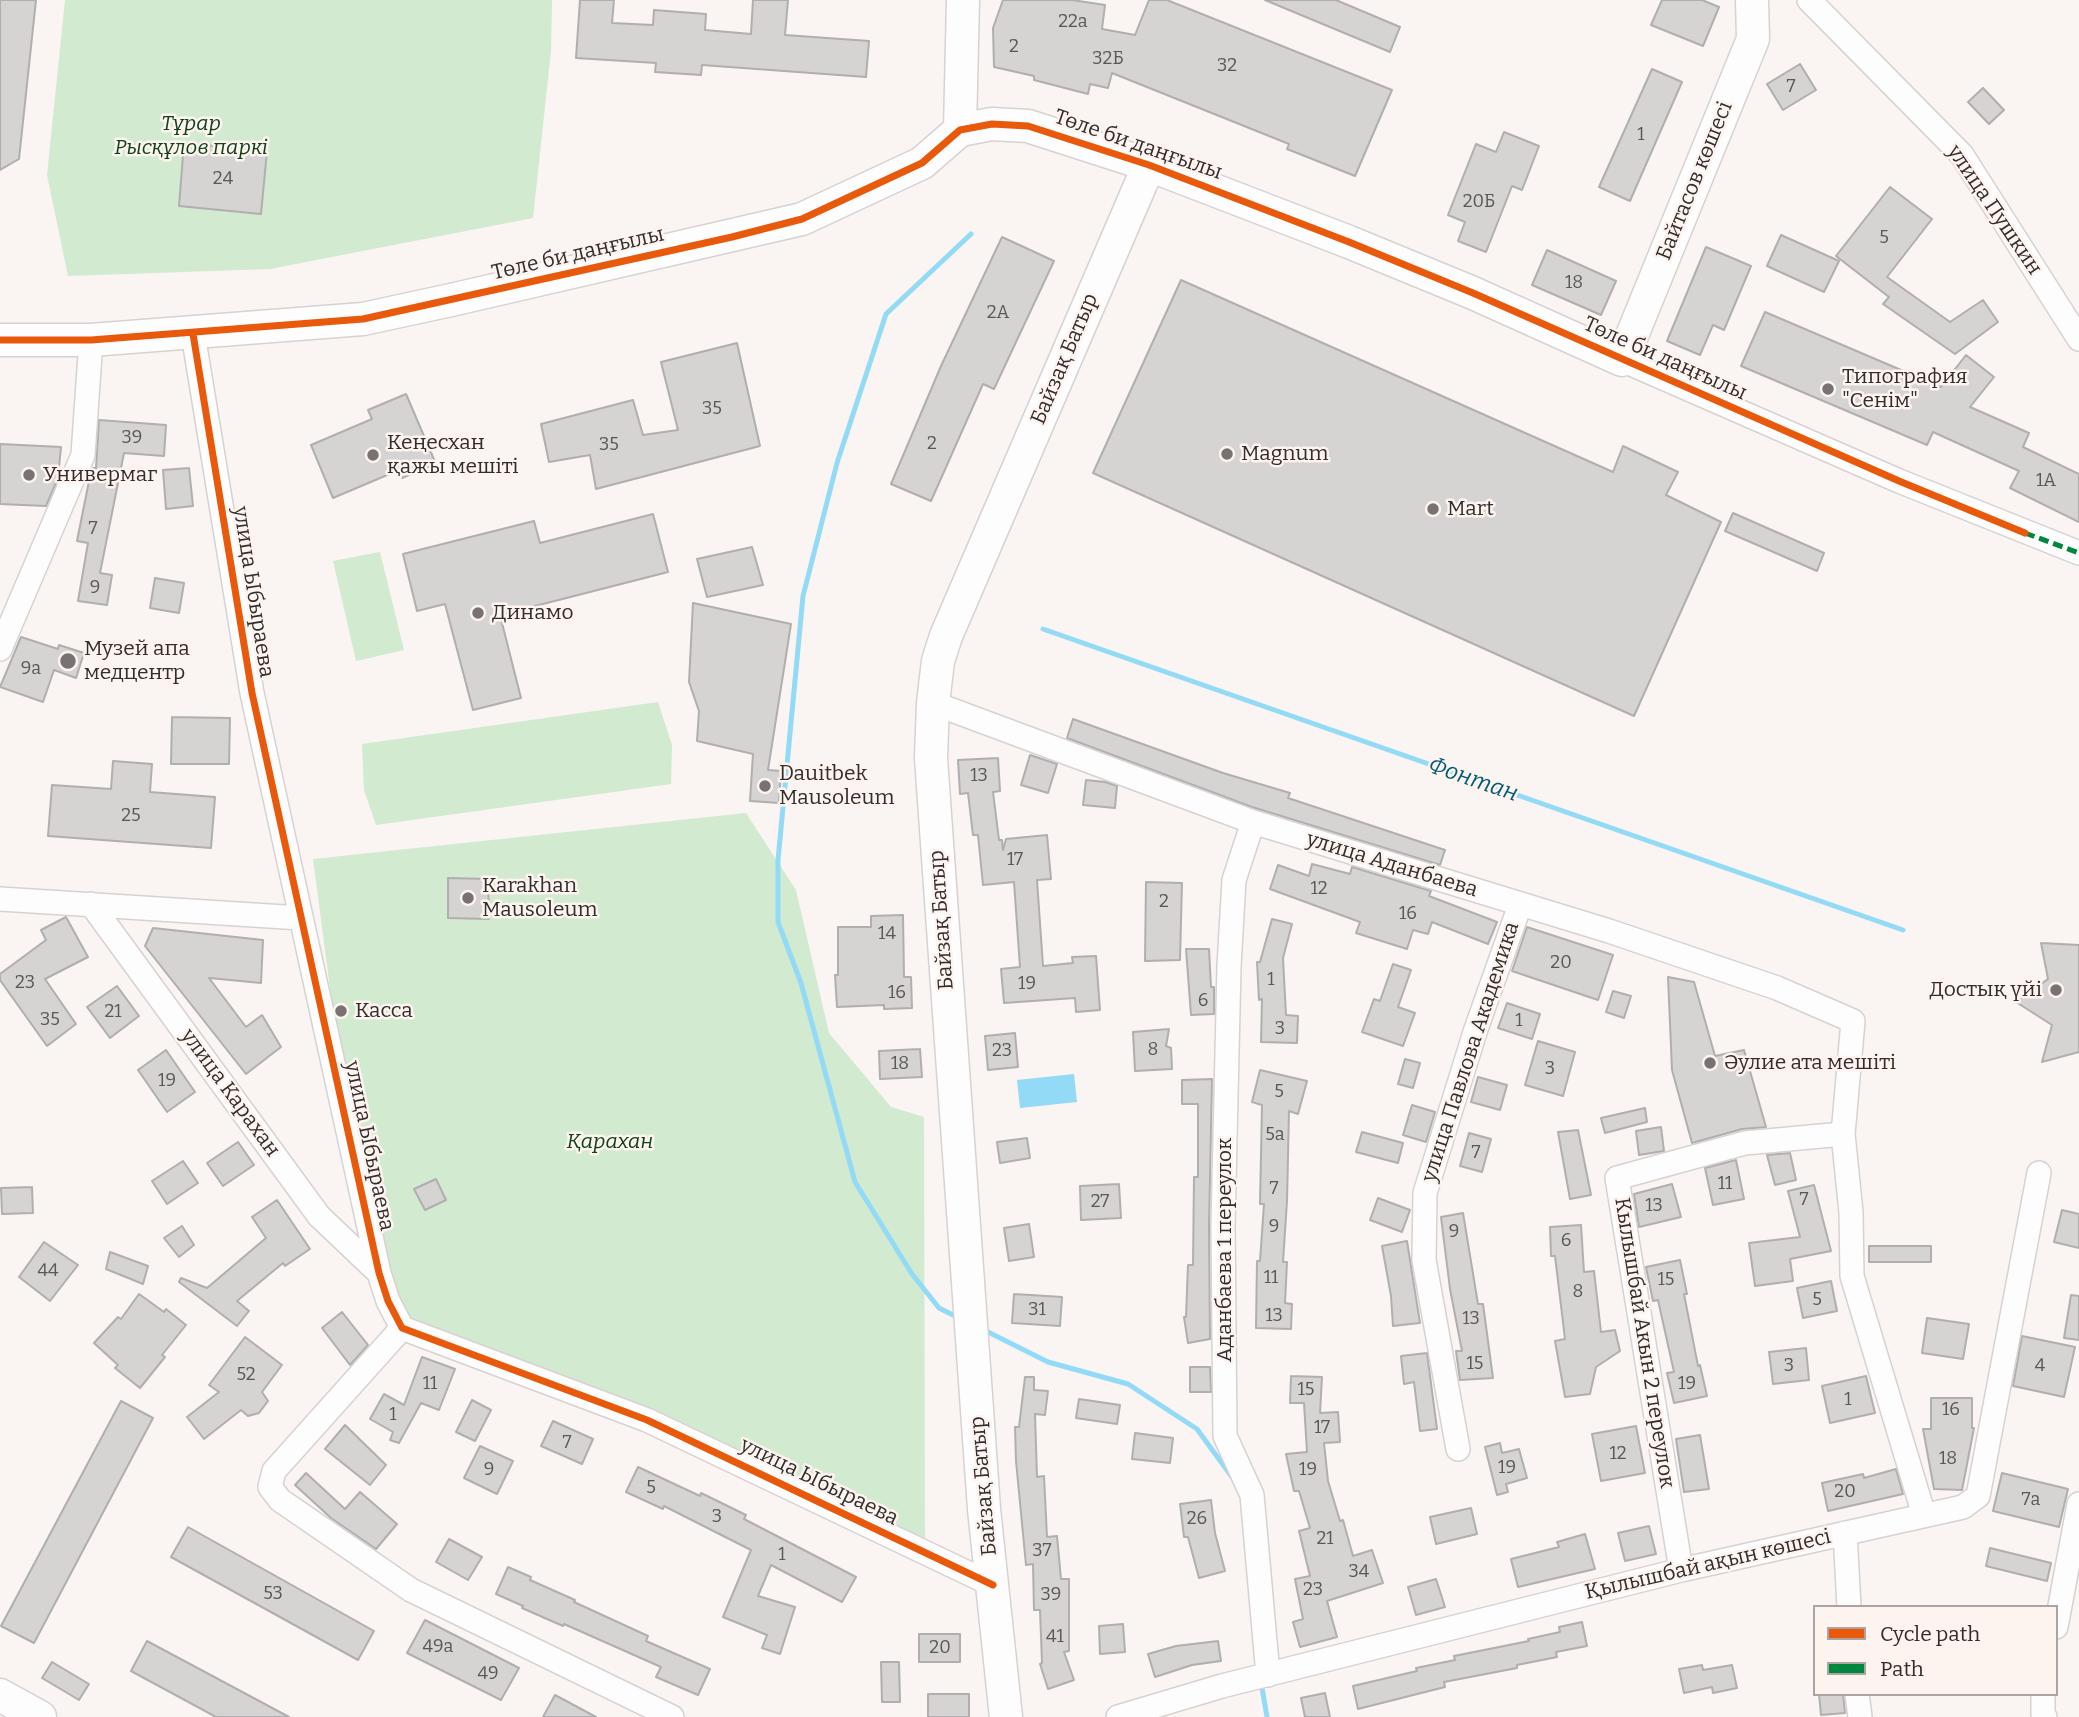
<!DOCTYPE html>
<meta charset="utf-8">
<style>
body{margin:0}
#map{position:relative;width:2079px;height:1717px;overflow:hidden;background:#faf4f2;font-family:Bitter,serif}
canvas{display:block}
.legend{position:absolute;left:1813px;top:1605px;width:245px;height:91px;box-sizing:border-box;background:#fdf3ef;border:2px solid #aca4a1;margin:0;padding:9px 12px;list-style:none;font-size:21px;color:#322e2d}
.legend li{display:flex;align-items:center;gap:14px;height:35px}
.legend b{width:35px;border:2px solid #aca4a1}
</style>
<div id="map">
<canvas width="2079" height="1717"></canvas>
<ul class="legend">
<li><b style="height:9px;background:#e8590c"></b>Cycle path</li>
<li><b style="height:9px;background:#00873e"></b>Path</li>
</ul>
</div>
<script>
const g = document.querySelector('canvas').getContext('2d');
g.lineJoin = 'round';
function paint(path, color) { g.fillStyle = color; g.fill(path, 'evenodd'); }
const poly = rows => new Path2D(rows.map(r => 'M' + r).join(''));
function stroke(path, color, width, dash) { g.strokeStyle = color; g.lineWidth = width; g.lineCap = dash ? 'butt' : 'round'; g.setLineDash(dash || []); g.stroke(path); }
function write(font, color, halo, rows, align = 'center') {
  g.font = font + ' Bitter,serif'; g.lineWidth = 5; g.setLineDash([]); g.textBaseline = 'middle'; g.strokeStyle = halo; g.fillStyle = color; for (const [text, x, y, turn = 0] of rows) {
    g.save(); g.translate(x, y); g.rotate((+turn || 0) * Math.PI / 180); g.textAlign = isNaN(turn) ? turn : align; if (halo) g.strokeText(text, 0, 0); g.fillText(text, 0, 0); g.restore();
  }
}
paint(poly([
 [65,0,552,0,551,51,533,218,270,269,68,276,47,175],
 [380,552,404,650,356,661,333,561],
 [658,702,672,745,671,784,376,825,364,790,362,744],
 [746,813,796,890,829,1033,891,1107,924,1117,925,1550,396,1315,334,1018,313,859]
]), '#d2ead0');
paint(poly([
 [1074,1074,1077,1102,1020,1108,1017,1080]
]), '#93daf6');
stroke(poly([
 [1043,629,1903,930],
 [961,1319,939,1308,912,1274,855,1182,801,983,778,922,778,860,803,596,837,463,886,314,971,234],
 [982,1329,1048,1362,1128,1384,1197,1429,1232,1477],
 [1261,1682,1267,1717]
]), '#93daf6', 5);
const building = poly([
 [0,0,36,0,19,159,0,170,0,0],
 [580,0,614,0,612,23,653,25,654,10,706,14,705,30,751,34,753,0,788,0,785,35,869,41,866,77,702,65,701,75,655,72,656,63,576,58,580,0],
 [1003,0,1072,0,1105,5,1102,29,1135,35,1149,0,1167,0,1392,90,1355,176,1287,149,1289,144,1112,73,1108,88,1090,84,1088,94,1034,80,1034,76,994,67,993,28,1003,0],
 [1265,0,1336,0,1400,27,1390,52,1265,0],
 [1662,0,1702,0,1719,7,1703,46,1651,25,1662,0],
 [1800,64,1816,90,1783,110,1767,84,1800,64],
 [1652,69,1682,82,1630,201,1599,187,1652,69],
 [1983,88,2004,110,1989,124,1968,102,1983,88],
 [1504,132,1539,146,1522,190,1512,186,1486,252,1458,241,1465,222,1448,215,1476,144,1496,152,1504,132],
 [184,143,267,151,261,214,179,206,184,143],
 [1890,187,1932,219,1887,277,1950,322,1983,300,1998,322,1955,354,1883,304,1889,297,1836,256,1890,187],
 [1781,235,1839,261,1824,292,1767,266,1781,235],
 [1002,237,1054,261,994,389,983,384,931,501,891,484,941,366,1002,237],
 [1706,247,1751,266,1724,330,1713,325,1700,355,1667,341,1706,247],
 [1547,250,1616,281,1601,315,1532,285,1547,250],
 [1181,280,1613,472,1623,446,1678,472,1666,495,1721,522,1634,716,1093,473,1181,280],
 [1765,312,1941,387,1966,355,1994,377,1970,407,2029,433,2023,447,2079,474,2079,522,2010,488,2019,471,1933,432,1927,445,1741,366,1765,312],
 [737,343,760,446,596,489,590,455,549,462,541,424,633,400,643,435,678,430,661,362,737,343],
 [406,394,436,464,402,478,399,470,333,498,311,445,372,419,368,410,406,394],
 [99,420,166,425,164,456,124,453,100,573,112,575,107,605,78,601,88,543,77,541,91,471,93,468,96,468,99,420],
 [0,444,61,447,58,478,46,506,0,504,0,444],
 [189,468,193,506,166,509,163,470,189,468],
 [1733,513,1824,553,1817,571,1725,531,1733,513],
 [653,514,668,572,500,615,521,698,473,710,445,604,417,611,403,554,534,521,540,543,653,514],
 [752,547,763,585,707,597,697,559,752,547],
 [155,578,184,583,179,613,150,608,155,578],
 [693,603,791,624,768,770,781,771,779,803,750,801,753,754,697,741,699,711,689,682,693,603],
 [21,637,58,649,59,645,84,653,76,678,54,670,43,702,0,687,21,637],
 [172,717,230,718,229,764,171,764,172,717],
 [1073,719,1223,773,1290,793,1288,798,1445,850,1440,865,1252,807,1067,738,1073,719],
 [1030,755,1057,764,1048,793,1021,785,1030,755],
 [998,758,1000,791,993,792,999,840,1002,840,1003,850,1006,839,1047,835,1051,879,1037,880,1043,966,1073,963,1072,957,1096,956,1100,1010,1076,1012,1075,998,1004,1003,1001,969,1020,967,1014,882,983,885,978,835,973,835,968,793,960,794,958,760,998,758],
 [113,761,152,764,150,792,215,797,211,848,48,836,52,785,111,789,113,761],
 [1086,780,1105,782,1117,786,1115,808,1083,805,1086,780],
 [1312,864,1350,874,1352,867,1431,891,1429,896,1497,922,1488,944,1432,922,1428,934,1413,930,1407,949,1356,933,1360,922,1270,889,1278,865,1309,876,1312,864],
 [448,878,488,879,489,919,448,918,448,878],
 [1146,882,1182,883,1180,960,1145,961,1146,882],
 [903,915,904,977,911,977,912,1008,884,1009,884,1005,837,1007,835,975,838,975,838,927,871,927,871,916,903,915],
 [66,917,88,957,45,979,76,1024,47,1046,0,980,0,974,46,940,41,930,66,917],
 [1272,919,1292,924,1283,958,1286,1015,1298,1016,1297,1043,1261,1042,1262,999,1259,1000,1257,962,1260,962,1272,919],
 [1527,927,1613,955,1598,1000,1512,971,1527,927],
 [153,928,263,940,261,983,209,978,246,1027,262,1015,281,1047,246,1074,145,946,153,928],
 [2041,943,2079,945,2079,1052,2042,1062,2052,1025,2016,1002,2048,979,2041,943],
 [1186,949,1209,949,1211,987,1214,987,1214,1014,1191,1015,1186,949],
 [1393,964,1411,970,1398,1007,1415,1013,1403,1046,1362,1032,1374,999,1380,1001,1393,964],
 [1668,977,1694,982,1715,1056,1744,1050,1766,1127,1742,1129,1692,1143,1672,1070,1668,977],
 [117,986,139,1016,110,1038,87,1007,117,986],
 [1613,991,1631,996,1624,1018,1606,1012,1613,991],
 [1507,1003,1540,1014,1532,1039,1498,1028,1507,1003],
 [1169,1029,1166,1046,1171,1048,1172,1069,1135,1071,1133,1032,1169,1029],
 [1015,1033,1018,1067,988,1070,985,1036,1015,1033],
 [1538,1041,1575,1052,1563,1096,1525,1085,1538,1041],
 [920,1049,922,1077,880,1079,879,1051,920,1049],
 [166,1050,195,1092,167,1112,138,1070,166,1050],
 [1405,1059,1420,1063,1413,1088,1398,1084,1405,1059],
 [1260,1070,1307,1081,1298,1114,1289,1111,1287,1201,1283,1262,1287,1262,1285,1303,1292,1304,1291,1329,1256,1328,1257,1261,1260,1261,1264,1204,1260,1204,1262,1105,1252,1102,1260,1070],
 [1478,1077,1507,1085,1500,1110,1471,1102,1478,1077],
 [1212,1079,1209,1226,1210,1339,1188,1343,1184,1317,1186,1317,1188,1265,1193,1265,1194,1177,1198,1177,1198,1104,1182,1104,1182,1080,1212,1079],
 [1412,1105,1435,1112,1426,1142,1403,1135,1412,1105],
 [1645,1108,1647,1122,1605,1133,1601,1118,1645,1108],
 [1661,1127,1664,1151,1639,1155,1636,1131,1661,1127],
 [1578,1130,1591,1195,1570,1199,1558,1132,1578,1130],
 [1362,1132,1403,1143,1398,1163,1356,1152,1362,1132],
 [1469,1133,1491,1139,1482,1172,1460,1166,1469,1133],
 [1027,1138,1030,1158,1000,1163,997,1142,1027,1138],
 [238,1142,254,1165,223,1186,207,1163,238,1142],
 [1790,1153,1796,1180,1775,1185,1767,1155,1790,1153],
 [1736,1160,1744,1199,1713,1205,1705,1168,1736,1160],
 [183,1161,198,1183,167,1204,152,1181,183,1161],
 [436,1179,446,1200,425,1210,414,1189,436,1179],
 [1119,1184,1121,1218,1081,1220,1080,1186,1119,1184],
 [1672,1184,1681,1217,1639,1227,1634,1194,1672,1184],
 [1814,1185,1831,1251,1790,1259,1793,1281,1755,1286,1749,1243,1800,1237,1788,1191,1814,1185],
 [32,1187,33,1213,2,1214,1,1188,32,1187],
 [1378,1198,1410,1210,1402,1232,1370,1220,1378,1198],
 [277,1200,310,1249,285,1266,283,1263,237,1301,249,1311,237,1326,179,1282,181,1278,207,1288,266,1238,252,1217,277,1200],
 [2062,1210,2079,1214,2079,1248,2054,1242,2062,1210],
 [1463,1213,1478,1304,1483,1304,1493,1378,1460,1380,1456,1351,1462,1351,1450,1289,1441,1217,1463,1213],
 [1029,1224,1034,1257,1009,1261,1004,1228,1029,1224],
 [1581,1225,1584,1272,1594,1271,1601,1332,1615,1330,1620,1351,1596,1367,1590,1394,1565,1397,1555,1341,1565,1339,1555,1256,1551,1256,1550,1227,1581,1225],
 [182,1226,194,1245,179,1257,164,1238,182,1226],
 [1407,1241,1420,1323,1393,1326,1391,1296,1382,1246,1407,1241],
 [44,1242,78,1265,50,1301,19,1277,44,1242],
 [1869,1246,1931,1246,1931,1262,1869,1262,1869,1246],
 [110,1252,148,1266,143,1284,106,1269,110,1252],
 [1680,1260,1687,1294,1684,1294,1698,1366,1700,1365,1707,1396,1674,1403,1667,1373,1674,1372,1658,1300,1653,1301,1646,1267,1680,1260],
 [1831,1281,1837,1311,1803,1318,1797,1288,1831,1281],
 [139,1294,164,1312,166,1309,186,1325,162,1355,165,1357,140,1388,115,1368,118,1365,94,1343,118,1317,121,1319,139,1294],
 [1014,1294,1062,1297,1060,1326,1012,1323,1014,1294],
 [2071,1295,2079,1296,2079,1340,2064,1338,2071,1295],
 [342,1312,368,1345,350,1365,322,1328,342,1312],
 [1927,1318,1969,1324,1963,1359,1922,1353,1927,1318],
 [2022,1336,2075,1347,2064,1397,2013,1386,2022,1336],
 [245,1337,282,1365,262,1392,268,1401,259,1413,248,1416,241,1410,204,1439,187,1417,219,1392,209,1385,245,1337],
 [1806,1348,1809,1380,1773,1384,1769,1352,1806,1348],
 [1427,1353,1437,1429,1420,1431,1414,1382,1404,1384,1401,1356,1427,1353],
 [422,1357,455,1369,439,1410,421,1403,399,1443,390,1440,393,1432,370,1419,384,1394,404,1405,422,1357],
 [1190,1367,1210,1367,1211,1392,1190,1392,1190,1367],
 [1291,1376,1322,1377,1320,1413,1338,1412,1340,1442,1324,1443,1328,1481,1340,1521,1343,1520,1353,1556,1372,1550,1383,1583,1327,1601,1337,1637,1300,1647,1293,1622,1303,1619,1295,1579,1310,1576,1299,1531,1310,1528,1299,1491,1294,1491,1286,1454,1307,1452,1304,1403,1290,1403,1291,1376],
 [1866,1376,1875,1413,1830,1423,1822,1386,1866,1376],
 [1025,1377,1034,1377,1034,1390,1048,1391,1045,1415,1035,1414,1037,1477,1044,1476,1047,1537,1057,1536,1061,1579,1069,1579,1069,1651,1064,1652,1074,1680,1048,1689,1040,1664,1042,1663,1040,1610,1034,1610,1033,1564,1026,1565,1016,1461,1015,1427,1019,1427,1025,1377],
 [1931,1398,1972,1398,1972,1428,1974,1428,1962,1490,1934,1489,1923,1429,1931,1429,1931,1398],
 [1079,1399,1120,1405,1117,1424,1076,1418,1079,1399],
 [472,1400,491,1410,475,1441,456,1432,472,1400],
 [121,1401,153,1418,34,1643,1,1626,121,1401],
 [553,1421,593,1439,582,1464,541,1446,553,1421],
 [345,1425,386,1465,370,1485,325,1449,345,1425],
 [1636,1426,1645,1473,1601,1481,1592,1434,1636,1426],
 [1135,1433,1173,1438,1170,1463,1132,1459,1135,1433],
 [1700,1435,1709,1489,1684,1492,1676,1439,1700,1435],
 [1500,1443,1502,1453,1519,1449,1527,1478,1506,1484,1508,1492,1497,1495,1485,1447,1500,1443],
 [480,1446,513,1461,497,1494,464,1478,480,1446],
 [638,1467,700,1496,701,1493,746,1515,744,1519,856,1577,842,1602,771,1565,758,1596,795,1607,780,1654,762,1648,767,1635,723,1617,751,1550,664,1506,663,1509,626,1492,638,1467],
 [1896,1469,1903,1494,1828,1511,1822,1483,1863,1474,1864,1478,1896,1469],
 [306,1473,345,1509,360,1492,397,1524,376,1549,331,1518,295,1485,306,1473],
 [2002,1473,2068,1489,2059,1527,1993,1511,2002,1473],
 [1211,1500,1215,1533,1225,1571,1199,1578,1188,1537,1184,1537,1180,1504,1211,1500],
 [1471,1508,1477,1534,1436,1544,1430,1517,1471,1508],
 [1649,1526,1656,1554,1625,1561,1618,1533,1649,1526],
 [188,1527,374,1631,358,1660,171,1557,188,1527],
 [1585,1534,1595,1569,1518,1587,1511,1559,1559,1547,1557,1542,1585,1534],
 [449,1539,482,1557,468,1580,436,1562,449,1539],
 [1990,1548,2051,1563,2047,1581,1986,1566,1990,1548],
 [508,1567,531,1577,530,1580,575,1600,574,1602,648,1636,646,1641,710,1669,698,1695,656,1677,661,1667,564,1624,563,1626,522,1608,523,1606,496,1594,508,1567],
 [1436,1579,1445,1607,1416,1615,1408,1587,1436,1579],
 [425,1620,519,1668,501,1700,407,1653,425,1620],
 [1582,1622,1587,1646,1556,1652,1557,1657,1517,1665,1517,1668,1444,1682,1445,1687,1358,1709,1353,1686,1417,1671,1416,1668,1455,1660,1454,1656,1529,1641,1528,1639,1560,1632,1559,1627,1582,1622],
 [1123,1624,1125,1652,1100,1654,1099,1626,1123,1624],
 [919,1634,960,1634,960,1662,919,1662,919,1634],
 [147,1641,289,1717,216,1717,131,1671,147,1641],
 [1218,1641,1221,1661,1192,1665,1155,1677,1148,1654,1176,1646,1218,1641],
 [52,1662,89,1684,79,1700,42,1678,52,1662],
 [881,1662,899,1662,900,1702,882,1702,881,1662],
 [1702,1665,1703,1670,1732,1665,1737,1688,1713,1693,1712,1687,1684,1693,1679,1669,1702,1665],
 [1325,1693,1330,1717,1305,1717,1301,1698,1325,1693],
 [928,1694,969,1694,969,1717,928,1717,928,1694],
 [1819,1694,1843,1694,1845,1713,1821,1715,1819,1694],
 [555,1695,596,1717,543,1717,555,1695]
]);
paint(building, '#d6d3d3');
stroke(building, '#b1aeaf', 2);
const street = poly([
 [1809,0,1962,155,2079,339],
 [193,334,252,693,379,1273,388,1301,402,1328,647,1420,993,1585],
 [1622,360,1899,481,2079,553],
 [0,649,83,455,91,340],
 [933,703,1253,822,1609,931,1777,988,1853,1021,1843,1134,1851,1212,1852,1276,1924,1515],
 [1253,822,1234,880,1229,966,1223,1226,1225,1436,1252,1495,1268,1675],
 [0,899,301,918],
 [91,904,319,1216,379,1273],
 [402,1328,274,1471,270,1487,280,1500,411,1590,672,1717],
 [1458,1449,1424,1260,1425,1193,1476,1029,1520,905],
 [1845,1533,1849,1607],
 [1681,1570,1617,1178,1745,1143,1843,1134],
 [2056,1627,2079,1504],
 [1857,1694,1860,1717],
 [2043,1694,2043,1714,2045,1717],
 [1118,1717,1222,1686,1681,1570,1963,1507,1978,1496,2039,1173]
]);
const secondary = poly([
 [960,130,963,0],
 [0,340,91,340,363,319,451,300,802,219,922,163,960,130,992,124,1028,126,1149,165,1349,242,1473,293,1622,360,1753,39,1752,0],
 [0,1695,40,1717],
 [1006,1717,984,1509,931,758,933,703,938,661,946,636,1149,165]
]);
stroke(street, '#d7d2d1', 26);
stroke(secondary, '#d7d2d1', 35);
stroke(street, '#fefdfd', 23);
stroke(secondary, '#fefdfd', 32);
stroke(poly([
 [2025,533,2079,553]
]), '#00873e', 5, [10, 5]);
stroke(poly([
 [193,334,252,693,379,1273,388,1301,402,1328,647,1420,993,1585],
 [0,340,91,340,363,319,732,237,802,219,922,163,960,130,992,124,1028,126,1149,165,1349,242,1473,293,1899,481,2025,533]
]), '#e8590c', 7);
for (const [x, y, r, color] of [
 [1828,389,7,"#787372"],
 [1227,454,7,"#787372"],
 [373,455,7,"#787372"],
 [29,475,7,"#787372"],
 [1433,509,7,"#787372"],
 [478,613,7,"#787372"],
 [68,661,9,"#787372"],
 [765,786,7,"#787372"],
 [468,898,7,"#787372"],
 [2056,990,7,"#787372"],
 [341,1011,7,"#787372"],
 [1710,1063,7,"#787372"]
]) { const dot = new Path2D(); dot.arc(x, y, r, 0, 2 * Math.PI); g.fillStyle = color; g.fill(dot); stroke(dot, '#fdf3ef', 2.5); }
write('18px', '#5b5756', null, [
 ["22а",1073,22],
 ["2",1014,47],
 ["32Б",1108,59],
 ["32",1227,66],
 ["7",1791,87],
 ["1",1641,135],
 ["24",223,179],
 ["20Б",1479,202],
 ["5",1884,238],
 ["18",1574,283],
 ["2А",998,313],
 ["35",712,409],
 ["39",132,438],
 ["2",932,444],
 ["35",609,445],
 ["1А",2046,481],
 ["7",93,529],
 ["9",95,588],
 ["9а",31,669],
 ["13",979,776],
 ["25",131,816],
 ["17",1015,860],
 ["12",1319,889],
 ["2",1164,902],
 ["16",1408,914],
 ["14",887,934],
 ["20",1561,963],
 ["1",1271,980],
 ["23",25,983],
 ["19",1027,984],
 ["16",897,993],
 ["6",1203,1001],
 ["21",113,1012],
 ["35",50,1020],
 ["1",1519,1021],
 ["3",1280,1029],
 ["8",1153,1050],
 ["23",1002,1051],
 ["18",900,1064],
 ["3",1550,1069],
 ["19",167,1081],
 ["5",1279,1092],
 ["5а",1275,1135],
 ["7",1476,1153],
 ["11",1725,1184],
 ["7",1274,1189],
 ["7",1804,1200],
 ["27",1100,1202],
 ["13",1654,1206],
 ["9",1274,1227],
 ["9",1454,1232],
 ["6",1566,1241],
 ["44",48,1271],
 ["11",1271,1278],
 ["15",1666,1280],
 ["8",1578,1292],
 ["5",1817,1300],
 ["31",1037,1310],
 ["13",1274,1316],
 ["13",1471,1319],
 ["15",1475,1364],
 ["3",1789,1366],
 ["4",2040,1366],
 ["52",246,1375],
 ["11",430,1384],
 ["19",1687,1384],
 ["15",1306,1390],
 ["1",1848,1400],
 ["16",1951,1410],
 ["1",393,1415],
 ["17",1322,1428],
 ["7",567,1443],
 ["12",1618,1454],
 ["18",1948,1459],
 ["19",1507,1468],
 ["9",489,1470],
 ["19",1308,1470],
 ["5",651,1488],
 ["20",1845,1492],
 ["7а",2031,1500],
 ["3",717,1517],
 ["26",1197,1519],
 ["21",1325,1539],
 ["37",1042,1551],
 ["1",782,1555],
 ["34",1359,1572],
 ["23",1313,1590],
 ["53",273,1594],
 ["39",1051,1595],
 ["41",1055,1637],
 ["49а",438,1647],
 ["20",940,1648],
 ["49",488,1674]
]);
write('italic 21px', '#11431a', '#fdf3ef', [
 ["Тұрар",191,124],
 ["Рысқұлов паркі",191,148],
 ["Қарахан",610,1142]
]);
write('21px', '#322e2d', '#fdf3ef', [
 ["Төле би даңғылы",1138,145,19],
 ["Байтасов көшесі",1695,181,-68],
 ["улица Пушкин",1994,210,56],
 ["Төле би даңғылы",578,254,-13],
 ["Байзақ Батыр",1065,359,-67],
 ["Төле би даңғылы",1665,359,24],
 ["улица Ыбыраева",253,592,81],
 ["улица Аданбаева",1392,865,17],
 ["Байзақ Батыр",942,920,-94],
 ["улица Павлова Академика",1471,1052,-72],
 ["улица Карахан",230,1093,54],
 ["улица Ыбыраева",369,1146,78],
 ["Аданбаева 1 переулок",1225,1250,-90],
 ["Кылышбай Акын 2 переулок",1644,1343,81],
 ["улица Ыбыраева",819,1482,26],
 ["Байзақ Батыр",984,1486,-95],
 ["Қылышбай ақын көшесі",1708,1565,-13]
]);
write('21px', '#322e2d', '#fdf3ef', [
 ["Типография",1842,377],
 ["\"Сенім\"",1842,401],
 ["Кеңесхан",387,443],
 ["қажы мешіті",387,467],
 ["Magnum",1241,454],
 ["Универмаг",43,475],
 ["Mart",1447,509],
 ["Динамо",492,613],
 ["Музей апа",84,649],
 ["медцентр",84,673],
 ["Dauitbek",779,774],
 ["Mausoleum",779,798],
 ["Karakhan",482,886],
 ["Mausoleum",482,910],
 ["Достық үйі",2042,990,"right"],
 ["Касса",355,1011],
 ["Әулие ата мешіті",1724,1063]
], 'left');
write('italic 23px', '#005c77', '#fdf3ef', [
 ["Фонтан",1473,780,19]
]);
</script>
